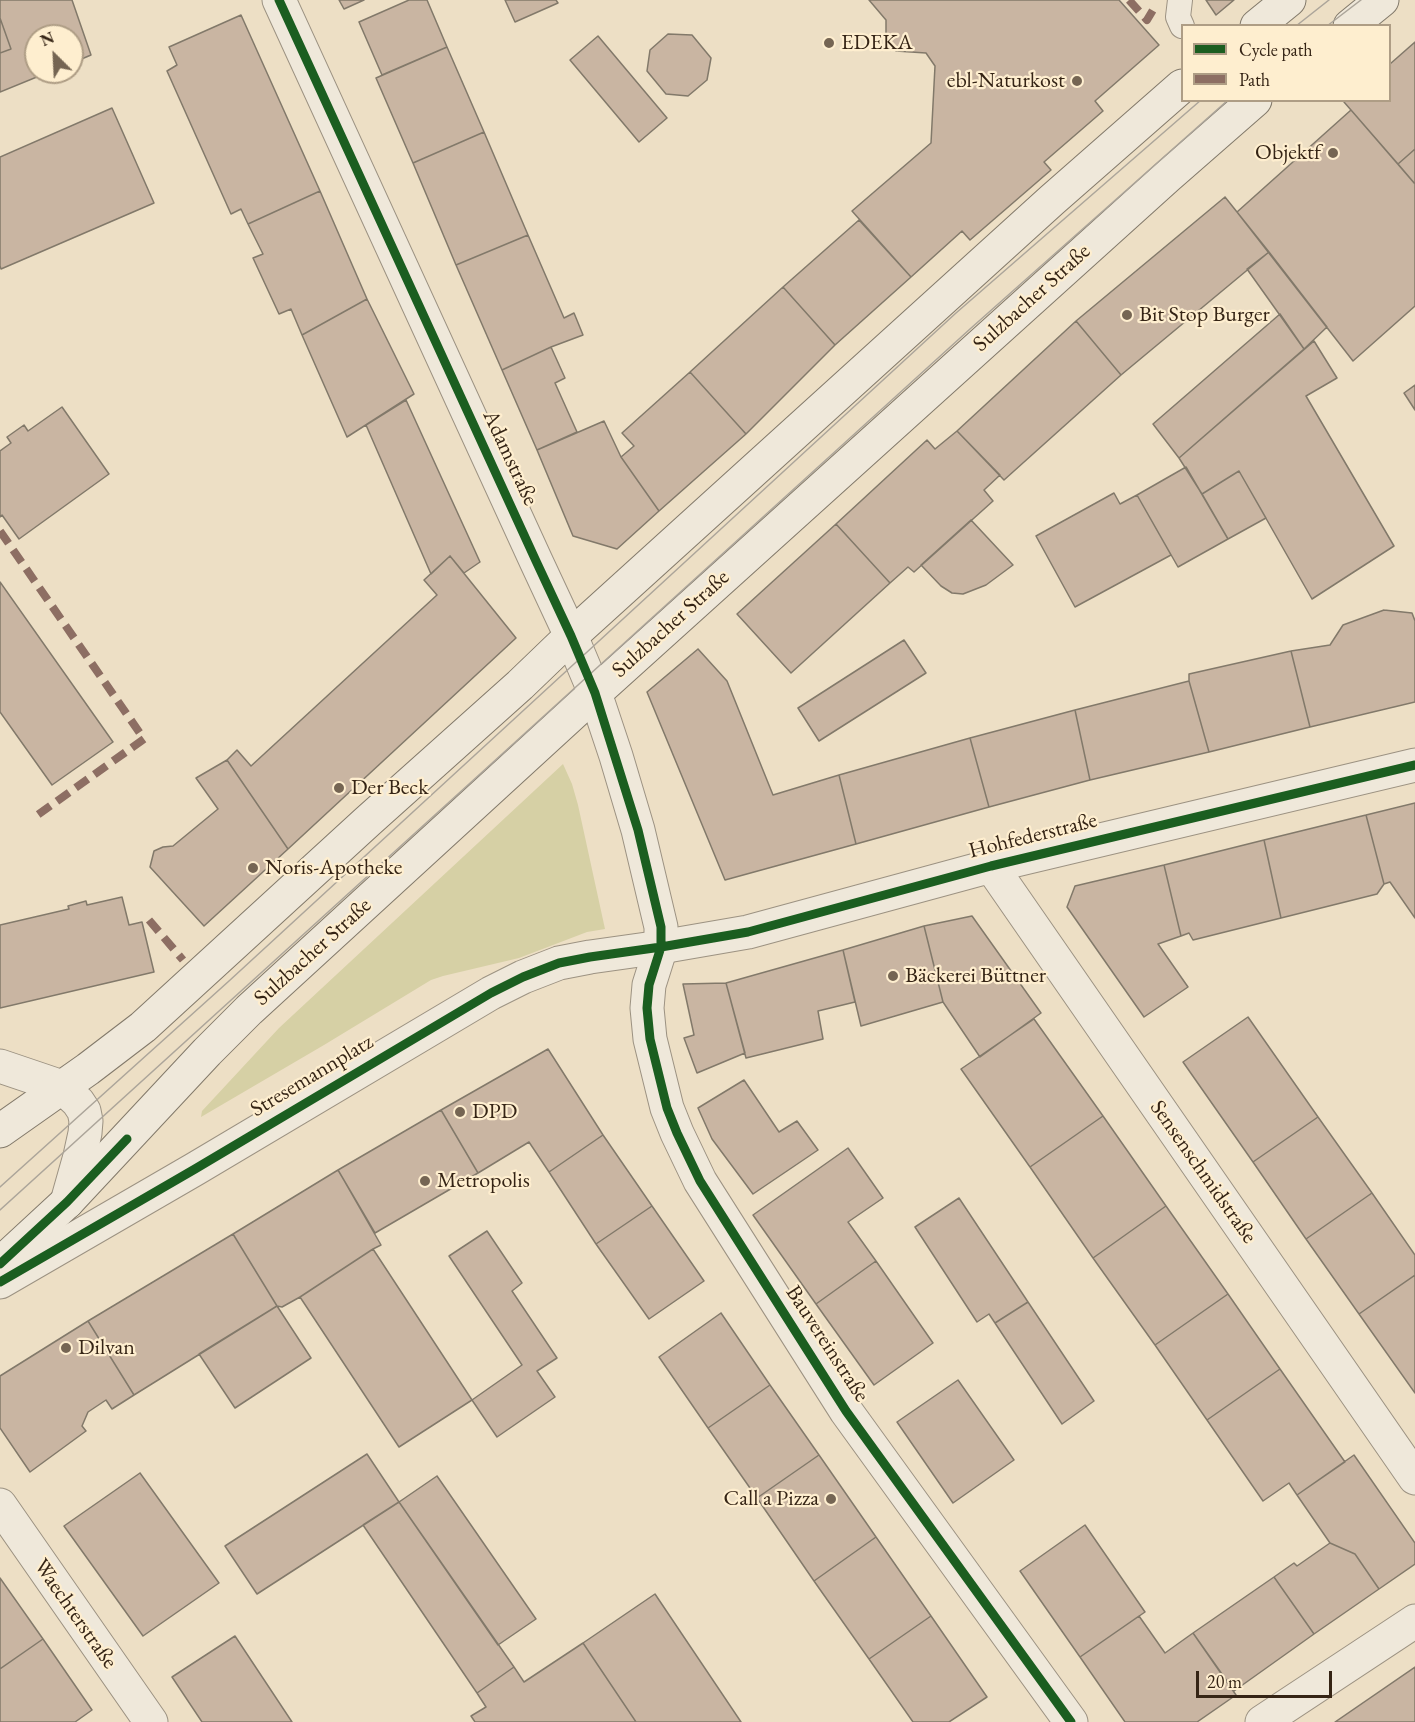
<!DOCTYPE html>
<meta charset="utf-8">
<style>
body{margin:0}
#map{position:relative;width:1415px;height:1722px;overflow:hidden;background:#eddfc5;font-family:"EB Garamond",serif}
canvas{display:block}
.legend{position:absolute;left:1181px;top:24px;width:210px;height:78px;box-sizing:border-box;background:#feeecf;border:2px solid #ae9d85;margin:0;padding:8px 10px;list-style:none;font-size:18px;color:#352415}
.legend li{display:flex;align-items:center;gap:12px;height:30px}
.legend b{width:30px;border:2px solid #ae9d85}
.north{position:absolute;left:24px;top:24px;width:60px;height:60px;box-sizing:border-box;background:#feeecf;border:2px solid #ae9d85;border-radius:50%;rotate:336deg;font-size:16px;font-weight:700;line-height:24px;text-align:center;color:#352415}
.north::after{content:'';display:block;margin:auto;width:21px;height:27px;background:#756553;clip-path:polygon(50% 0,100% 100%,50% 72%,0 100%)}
.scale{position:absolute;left:1196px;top:1671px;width:136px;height:27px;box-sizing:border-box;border:3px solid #352415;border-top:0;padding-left:8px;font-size:18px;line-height:21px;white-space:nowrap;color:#352415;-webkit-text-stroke:4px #feeecf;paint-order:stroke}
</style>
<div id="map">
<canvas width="1415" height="1722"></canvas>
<ul class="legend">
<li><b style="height:8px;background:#1b5e20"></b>Cycle path</li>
<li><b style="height:8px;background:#8d6e63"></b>Path</li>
</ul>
<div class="north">N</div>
<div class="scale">20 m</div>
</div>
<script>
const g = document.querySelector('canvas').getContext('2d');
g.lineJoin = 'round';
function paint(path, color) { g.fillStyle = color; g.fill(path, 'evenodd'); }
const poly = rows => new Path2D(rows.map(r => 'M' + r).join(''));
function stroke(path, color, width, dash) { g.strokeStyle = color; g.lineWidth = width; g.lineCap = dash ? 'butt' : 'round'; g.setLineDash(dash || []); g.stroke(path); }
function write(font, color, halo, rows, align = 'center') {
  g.font = font + ' "EB Garamond",serif'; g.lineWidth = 4.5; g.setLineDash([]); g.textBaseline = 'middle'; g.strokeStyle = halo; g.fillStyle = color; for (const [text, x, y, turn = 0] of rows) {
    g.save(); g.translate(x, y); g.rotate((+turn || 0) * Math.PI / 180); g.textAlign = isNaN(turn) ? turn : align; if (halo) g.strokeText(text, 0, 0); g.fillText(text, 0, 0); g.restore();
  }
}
paint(poly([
 [563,764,572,784,578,805,605,929,587,932,519,958,443,976,431,980,324,1045,201,1117,202,1111,279,1028]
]), '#d6d0a5');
const building = poly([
 [0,0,72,0,91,55,72,63,72,36,36,36,36,72,49,72,0,92,0,53,11,49,0,18,0,0],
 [339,0,364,0,344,9,339,0],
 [409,0,427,0,447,47,382,75,359,22,409,0],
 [505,0,556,0,558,3,515,22,505,0],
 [869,0,1119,0,1159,45,1095,101,1103,111,1044,162,1051,170,970,240,962,231,911,277,852,211,931,143,935,66,926,53,896,51,886,37,886,20,869,0],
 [1206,0,1234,0,1216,15,1206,0],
 [241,15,320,191,248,224,241,209,231,214,167,71,177,65,169,47,241,15],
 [0,18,11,49,0,53,0,18],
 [668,34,692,35,711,58,707,80,688,96,666,94,647,71,650,50,668,34],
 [598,36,667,118,639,142,570,60,598,36],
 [1415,42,1415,149,1398,164,1344,102,1346,100,1390,100,1390,64,1415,42],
 [447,47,484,132,413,163,376,78,447,47],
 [112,108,154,203,1,269,0,266,0,157,112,108],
 [1351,110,1415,184,1415,306,1353,361,1237,212,1351,110],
 [484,132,528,235,456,265,413,163,484,132],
 [1415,149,1415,184,1398,164,1415,149],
 [320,191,367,299,302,335,291,309,279,314,253,258,263,254,248,224,320,191],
 [1225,197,1269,252,1121,375,1076,321,1225,197],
 [859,220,911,277,835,345,783,287,859,220],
 [528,235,564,318,574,313,583,335,551,347,502,370,456,265,528,235],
 [1269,252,1327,327,1304,349,1247,269,1269,252],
 [783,287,835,345,746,434,690,372,783,287],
 [367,299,414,394,347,437,302,335,367,299],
 [1280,314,1304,349,1179,458,1153,424,1280,314],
 [1076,321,1121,375,1004,480,957,431,1076,321],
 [1314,341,1337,378,1306,396,1394,546,1312,599,1239,471,1202,494,1179,458,1314,341],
 [551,347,565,378,555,383,577,432,537,450,502,370,551,347],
 [690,372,746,434,659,511,621,457,634,446,622,433,690,372],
 [1415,385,1415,410,1404,393,1415,385],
 [406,400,480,562,464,573,450,556,431,574,366,425,406,400],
 [62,407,109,474,19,539,2,515,0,517,0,451,11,443,7,437,24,425,28,431,62,407],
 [604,421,621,457,659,511,617,549,573,536,537,450,604,421],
 [957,431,1000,475,984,490,993,501,914,572,908,567,890,583,836,524,927,440,935,449,957,431],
 [1186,467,1228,539,1178,567,1137,495,1186,467],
 [1239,471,1266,518,1228,539,1202,494,1239,471],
 [1114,493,1120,504,1137,495,1171,555,1075,607,1036,536,1114,493],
 [971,520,1013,565,986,585,963,594,952,593,941,586,921,565,971,520],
 [836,524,890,583,791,673,737,614,836,524],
 [450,556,516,638,288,849,227,760,237,750,251,766,437,595,424,580,450,556],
 [0,582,113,742,52,785,0,712,0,582],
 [1384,610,1412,613,1415,621,1415,702,1310,727,1291,651,1330,645,1343,625,1384,610],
 [904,640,926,673,819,741,798,708,904,640],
 [698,649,727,681,773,795,839,775,856,844,725,880,647,692,698,649],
 [1291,651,1310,727,1209,752,1189,681,1189,674,1291,651],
 [1189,681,1209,752,1090,780,1075,710,1189,681],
 [1075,710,1090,780,989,807,970,738,1075,710],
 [970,738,989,807,856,844,839,775,970,738],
 [227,760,288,849,204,926,150,867,154,851,163,847,173,846,218,809,196,778,227,760],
 [1415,803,1415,918,1390,882,1384,884,1366,815,1415,803],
 [1366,815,1384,884,1377,894,1281,918,1264,840,1366,815],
 [1264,840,1281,918,1193,940,1189,933,1181,936,1164,865,1264,840],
 [1164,865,1181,936,1158,944,1188,987,1144,1017,1067,907,1075,886,1164,865],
 [122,897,129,925,142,922,154,972,0,1008,0,925,69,909,68,906,86,901,87,905,122,897],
 [972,916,1041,1013,980,1057,943,1002,924,926,972,916],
 [924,926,943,1002,861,1026,843,950,924,926],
 [843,950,855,1002,818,1011,823,1039,746,1058,726,983,843,950],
 [726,983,745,1053,697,1073,684,1038,694,1035,683,984,726,983],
 [1248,1017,1318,1117,1253,1162,1183,1062,1248,1017],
 [1034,1019,1103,1116,1030,1167,961,1069,1034,1019],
 [548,1049,603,1135,549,1172,529,1142,478,1173,441,1110,548,1049],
 [744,1080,779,1132,797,1121,818,1150,753,1194,712,1139,698,1108,744,1080],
 [441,1110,478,1173,375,1233,338,1170,441,1110],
 [1103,1116,1166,1206,1093,1258,1030,1167,1103,1116],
 [1318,1117,1372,1193,1306,1239,1253,1162,1318,1117],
 [603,1135,652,1206,596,1244,549,1172,603,1135],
 [848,1148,883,1198,848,1222,876,1261,816,1304,753,1215,848,1148],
 [338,1170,381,1245,373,1249,300,1297,282,1307,277,1306,233,1234,338,1170],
 [1372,1193,1415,1255,1415,1275,1359,1314,1306,1239,1372,1193],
 [959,1198,1028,1302,995,1323,989,1314,977,1322,915,1227,959,1198],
 [652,1206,704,1281,649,1319,596,1244,652,1206],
 [1166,1206,1228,1294,1155,1345,1093,1258,1166,1206],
 [487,1231,522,1283,512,1291,557,1358,537,1371,555,1397,497,1437,472,1400,522,1365,449,1256,487,1231],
 [233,1234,277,1306,134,1395,88,1321,233,1234],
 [373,1249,472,1400,399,1447,300,1297,373,1249],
 [876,1261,933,1343,874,1385,816,1304,876,1261],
 [1415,1275,1415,1393,1359,1314,1415,1275],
 [1228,1294,1280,1369,1207,1420,1155,1345,1228,1294],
 [1028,1302,1094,1401,1062,1424,995,1323,1028,1302],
 [277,1306,311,1358,235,1408,199,1354,277,1306],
 [721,1313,770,1385,708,1428,659,1357,721,1313],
 [88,1321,134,1395,112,1409,106,1400,88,1412,82,1426,86,1431,30,1472,0,1428,0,1376,88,1321],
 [1280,1369,1345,1462,1297,1495,1289,1483,1263,1501,1207,1420,1280,1369],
 [958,1380,1014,1460,953,1503,897,1422,958,1380],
 [770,1385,819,1455,757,1498,708,1428,770,1385],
 [367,1454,399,1502,257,1594,225,1546,367,1454],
 [819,1455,876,1537,814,1581,757,1498,819,1455],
 [1354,1455,1415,1543,1415,1564,1379,1589,1355,1554,1330,1543,1297,1495,1354,1455],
 [140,1473,219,1583,143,1636,64,1526,140,1473],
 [437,1476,536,1619,498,1645,399,1502,437,1476],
 [399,1502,514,1667,477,1693,363,1525,399,1502],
 [1085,1525,1145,1612,1080,1657,1020,1571,1085,1525],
 [876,1537,931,1616,869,1659,814,1581,876,1537],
 [1330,1543,1355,1554,1379,1589,1314,1634,1274,1577,1294,1563,1297,1566,1330,1543],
 [1274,1577,1314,1634,1234,1691,1193,1633,1274,1577],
 [0,1578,43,1639,0,1669,0,1578],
 [655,1594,741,1722,636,1722,583,1643,655,1594],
 [931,1616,987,1697,949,1722,913,1722,869,1659,931,1616],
 [1139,1616,1165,1653,1193,1633,1236,1695,1197,1722,1125,1722,1080,1657,1139,1616],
 [235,1636,292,1722,202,1722,172,1677,235,1636],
 [43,1639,92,1710,75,1722,0,1722,0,1669,43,1639],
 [583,1643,636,1722,475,1722,471,1716,486,1707,477,1693,514,1667,524,1682,583,1643],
 [1415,1667,1415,1722,1335,1722,1415,1667]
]);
paint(building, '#c9b5a2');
stroke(building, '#82796a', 1.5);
const service = poly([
 [1180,0,1178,17,1182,26]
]);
const minor = poly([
 [279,0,536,561,571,636],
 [991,866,1415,1478],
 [0,1066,62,1087,78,1102,84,1111,86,1121,85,1133,80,1156,67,1202],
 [0,1282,195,1169,491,993,523,977,559,963,590,957,661,947,748,932,991,866,1415,765],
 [0,1505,151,1722],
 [1262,1722,1415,1621]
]);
const tertiary = poly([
 [571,636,595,693,616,756,638,830,661,927,661,947,649,985,647,1008,650,1039,667,1108,677,1133,700,1181,846,1411,1071,1722]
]);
const secondary = poly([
 [1257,26,1289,0],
 [1350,26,1382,0],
 [0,1131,88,1069,143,1027,368,821,520,685,571,636,1052,200,1182,86],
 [0,1264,67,1202,207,1052,249,1010,595,693,1167,177,1255,100]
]);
stroke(service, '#9c9282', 26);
stroke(minor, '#9c9282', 35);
stroke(tertiary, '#9c9282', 35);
stroke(secondary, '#82796a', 35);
stroke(service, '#efe8da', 24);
stroke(minor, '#efe8da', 33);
stroke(tertiary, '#efe8da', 33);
stroke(secondary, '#efe8da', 33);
stroke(poly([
 [1296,26,1329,0],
 [1327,26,1361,0],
 [0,1187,229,981,956,313,1201,100],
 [0,1210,970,329,1228,100]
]), '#aca59a', 1.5);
stroke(poly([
 [1129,0,1147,20,1153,10],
 [0,531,144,739,32,819],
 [149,920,183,960]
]), '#8d6e63', 8, [15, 8]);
stroke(poly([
 [279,0,536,561,571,636,595,693,638,830,661,927,661,947,649,985,647,1008,650,1039,667,1108,677,1133,700,1181,846,1411,1071,1722],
 [0,1264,67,1202,127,1139],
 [0,1282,195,1169,491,993,523,977,559,963,590,957,661,947,748,932,991,866,1415,765]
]), '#1b5e20', 9);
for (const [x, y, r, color] of [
 [829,43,6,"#756553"],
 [1077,81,6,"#756553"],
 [1333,153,6,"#756553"],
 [1127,315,6,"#756553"],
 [339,788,6,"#756553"],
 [253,868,6,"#756553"],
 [893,976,6,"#756553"],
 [460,1112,6,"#756553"],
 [425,1181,6,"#756553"],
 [66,1348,6,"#756553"],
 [831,1499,6,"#756553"]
]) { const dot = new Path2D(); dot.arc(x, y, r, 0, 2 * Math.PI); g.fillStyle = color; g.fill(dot); stroke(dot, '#feeecf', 2); }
write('22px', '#352415', '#feeecf', [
 ["EDEKA",841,43],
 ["ebl-Naturkost",1065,81,"right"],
 ["Objektf",1321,153,"right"],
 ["Bit Stop Burger",1139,315],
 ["Der Beck",351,788],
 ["Noris-Apotheke",265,868],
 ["Bäckerei Büttner",905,976],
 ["DPD",472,1112],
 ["Metropolis",437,1181],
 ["Dilvan",78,1348],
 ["Call a Pizza",819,1499,"right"]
], 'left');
write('22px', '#352415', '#feeecf', [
 ["Sulzbacher Straße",1032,298,-42],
 ["Adamstraße",510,458,65],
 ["Sulzbacher Straße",671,624,-42],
 ["Hohfederstraße",1033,836,-14],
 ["Sulzbacher Straße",313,952,-42],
 ["Stresemannplatz",312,1076,-31],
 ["Sensenschmidstraße",1203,1172,55],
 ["Bauvereinstraße",827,1344,57],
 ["Waechterstraße",75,1614,55]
]);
</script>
